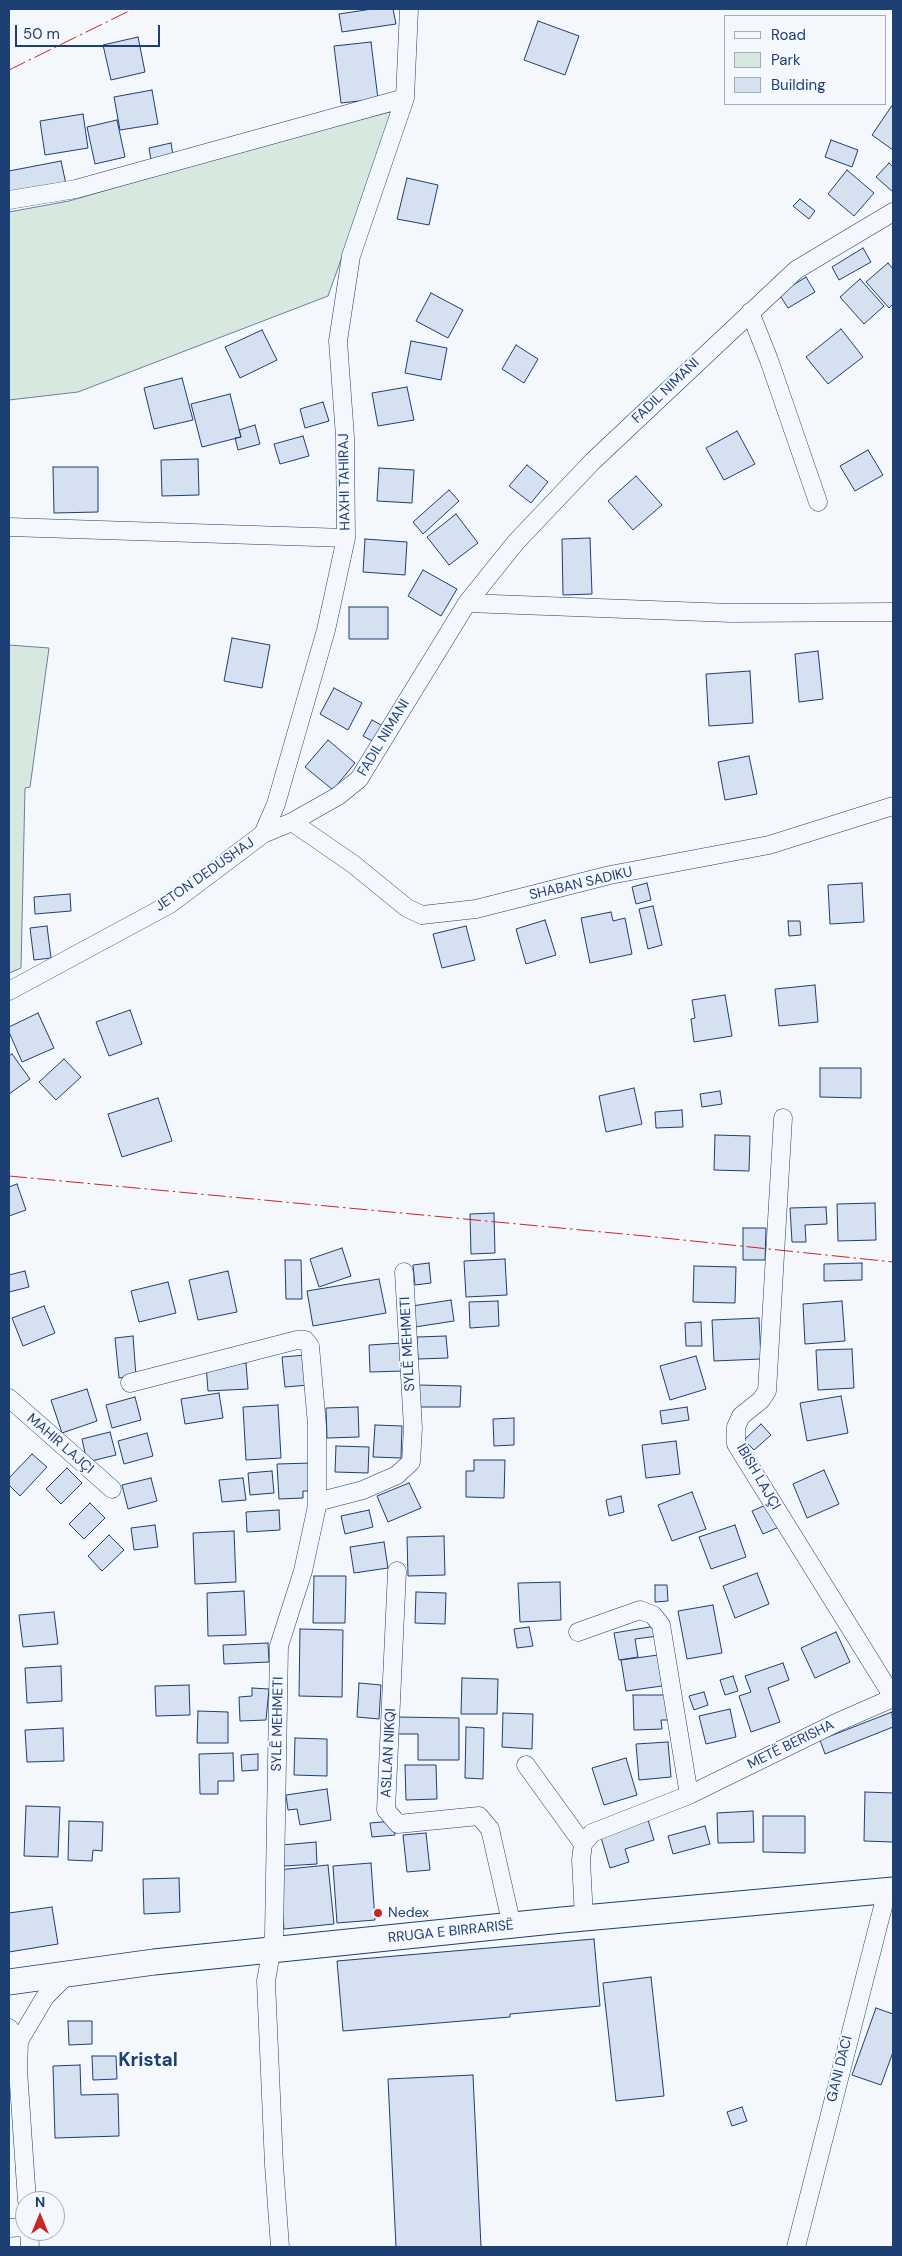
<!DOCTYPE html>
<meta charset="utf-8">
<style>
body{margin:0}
#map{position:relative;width:902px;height:2256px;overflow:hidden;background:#f4f7fb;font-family:"DM Sans",sans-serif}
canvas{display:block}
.frame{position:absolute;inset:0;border:10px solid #1d3f73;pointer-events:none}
.legend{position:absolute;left:724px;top:15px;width:162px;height:90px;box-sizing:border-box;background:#f4f7fb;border:1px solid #9eadc5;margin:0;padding:6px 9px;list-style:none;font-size:15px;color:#1d3f73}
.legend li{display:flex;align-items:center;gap:10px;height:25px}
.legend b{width:25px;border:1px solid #9eadc5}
.north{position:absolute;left:15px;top:2191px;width:50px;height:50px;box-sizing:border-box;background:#f4f7fb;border:1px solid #9eadc5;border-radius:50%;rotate:0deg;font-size:14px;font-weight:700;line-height:20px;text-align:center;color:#1d3f73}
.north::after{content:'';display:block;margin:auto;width:18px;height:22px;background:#c62828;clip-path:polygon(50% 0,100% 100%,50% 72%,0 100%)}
.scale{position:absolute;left:15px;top:25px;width:145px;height:22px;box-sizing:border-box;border:2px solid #1d3f73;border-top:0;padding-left:6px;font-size:15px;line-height:18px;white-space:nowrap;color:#1d3f73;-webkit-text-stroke:4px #f4f7fb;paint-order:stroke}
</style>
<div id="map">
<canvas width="902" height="2256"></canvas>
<div class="frame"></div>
<ul class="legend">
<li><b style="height:6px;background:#f4f7fb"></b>Road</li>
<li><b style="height:14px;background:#d7e8df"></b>Park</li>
<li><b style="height:14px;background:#d5e0f0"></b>Building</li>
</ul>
<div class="north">N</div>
<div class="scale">50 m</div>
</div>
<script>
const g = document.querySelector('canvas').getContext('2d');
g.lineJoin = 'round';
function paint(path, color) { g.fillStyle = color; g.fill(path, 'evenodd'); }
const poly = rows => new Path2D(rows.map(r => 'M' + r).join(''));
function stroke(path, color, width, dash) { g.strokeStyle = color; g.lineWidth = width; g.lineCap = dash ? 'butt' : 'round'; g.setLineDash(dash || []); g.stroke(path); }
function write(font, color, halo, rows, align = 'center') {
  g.font = font + ' "DM Sans",sans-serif'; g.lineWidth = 4; g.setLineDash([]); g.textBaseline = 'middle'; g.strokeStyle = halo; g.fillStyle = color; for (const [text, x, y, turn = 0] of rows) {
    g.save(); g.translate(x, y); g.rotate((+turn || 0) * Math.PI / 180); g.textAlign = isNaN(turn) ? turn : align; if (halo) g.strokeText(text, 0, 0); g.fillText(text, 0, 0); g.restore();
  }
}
const green = poly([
 [394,111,328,296,78,392,9,400,9,212,69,201,278,140,394,111],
 [9,645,49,648,30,787,25,788,21,968,9,973,9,645]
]);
paint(green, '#d7e8df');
stroke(green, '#687fa3', 1);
const building = poly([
 [372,9,393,9,396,24,342,32,339,14,372,9],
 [538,21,579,36,565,75,524,60,538,21],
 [138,37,145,72,111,80,103,45,138,37],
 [371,42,378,99,341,103,334,46,371,42],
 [152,90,158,124,120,130,114,97,152,90],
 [893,104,893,150,872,135,893,104],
 [83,114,88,148,45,155,40,121,83,114],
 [117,120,125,157,95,164,87,127,117,120],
 [831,140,858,150,852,167,825,157,831,140],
 [171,143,174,161,152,166,149,148,171,143],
 [61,161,66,184,9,195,9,171,61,161],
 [889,163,893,167,893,192,876,177,889,163],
 [847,170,874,193,854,216,828,194,847,170],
 [407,178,438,185,429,225,397,219,407,178],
 [800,199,815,211,809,219,793,206,800,199],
 [863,248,871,262,839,280,832,267,863,248],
 [888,263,893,269,893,304,889,308,866,282,888,263],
 [806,277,815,292,788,308,779,294,806,277],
 [860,279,884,306,864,324,840,297,860,279],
 [431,293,463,310,448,338,416,321,431,293],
 [841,329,863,357,828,384,806,357,841,329],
 [262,330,277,360,240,378,225,347,262,330],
 [411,341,447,348,441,380,405,373,411,341],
 [516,345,538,359,524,383,502,369,516,345],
 [182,378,193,420,154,429,144,388,182,378],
 [407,387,414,420,378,426,372,393,407,387],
 [230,394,241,437,202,447,191,404,230,394],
 [323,402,329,421,305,428,300,409,323,402],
 [255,425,260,444,238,450,235,438,241,437,239,430,255,425],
 [737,431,755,464,724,480,706,448,737,431],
 [303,436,309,456,280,464,274,444,303,436],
 [868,450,883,475,855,491,840,466,868,450],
 [198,459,199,495,162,496,161,460,198,459],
 [527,465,548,482,531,503,509,486,527,465],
 [53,467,98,467,98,512,54,513,53,467],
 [379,468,414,470,412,503,377,501,379,468],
 [636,476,662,505,633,530,608,501,636,476],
 [449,490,459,501,423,534,413,522,449,490],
 [456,514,478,543,449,565,427,537,456,514],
 [590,538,592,594,563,595,562,539,590,538],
 [365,539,407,542,405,575,363,572,365,539],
 [423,570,457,589,441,616,408,596,423,570],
 [349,607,388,607,388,639,349,639,349,607],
 [232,638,270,645,262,688,224,681,232,638],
 [818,651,823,699,799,702,795,654,818,651],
 [750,671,753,723,709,726,706,674,750,671],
 [334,688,362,703,348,730,320,714,334,688],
 [372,720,383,726,374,742,363,736,372,720],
 [328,740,355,763,333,790,305,767,328,740],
 [749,756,757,794,725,800,718,762,749,756],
 [647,883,651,900,636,904,632,887,647,883],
 [862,883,864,922,830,924,828,885,862,883],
 [70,894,71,911,35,914,34,897,70,894],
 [653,906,662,945,648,949,639,909,653,906],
 [611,912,613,921,625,918,632,954,590,963,581,918,611,912],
 [545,920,556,955,526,964,516,929,545,920],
 [788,921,800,921,801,935,789,936,788,921],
 [47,926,51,958,34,960,30,928,47,926],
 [466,926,475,960,442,968,433,934,466,926],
 [815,985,818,1022,779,1026,775,989,815,985],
 [725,995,732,1036,694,1042,691,1019,695,1018,692,1000,725,995],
 [130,1010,142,1044,109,1056,96,1022,130,1010],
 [38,1013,54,1048,22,1062,9,1032,9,1027,38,1013],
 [12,1054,30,1079,9,1094,9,1056,12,1054],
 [64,1059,81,1077,56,1100,39,1082,64,1059],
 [820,1068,861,1068,861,1098,820,1097,820,1068],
 [634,1088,642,1124,606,1132,599,1096,634,1088],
 [720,1091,722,1104,702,1107,700,1094,720,1091],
 [158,1098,172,1141,122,1157,108,1114,158,1098],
 [682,1110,683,1127,656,1128,655,1112,682,1110],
 [715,1135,750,1136,749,1171,714,1170,715,1135],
 [17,1184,26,1210,9,1216,9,1187,17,1184],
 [875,1203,876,1240,838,1241,837,1204,875,1203],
 [826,1207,827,1224,805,1225,806,1242,792,1242,790,1208,826,1207],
 [494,1213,495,1253,471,1254,470,1214,494,1213],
 [743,1228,766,1228,765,1260,743,1260,743,1228],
 [342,1248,351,1276,319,1287,310,1259,342,1248],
 [505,1259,507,1295,466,1297,464,1261,505,1259],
 [285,1260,301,1260,302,1299,286,1299,285,1260],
 [429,1263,431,1283,415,1285,413,1265,429,1263],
 [862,1263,862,1280,824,1281,824,1264,862,1263],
 [694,1266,736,1267,735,1303,693,1302,694,1266],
 [25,1271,29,1287,9,1292,9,1275,25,1271],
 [228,1271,237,1312,198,1320,189,1280,228,1271],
 [379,1279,386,1313,313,1326,307,1291,379,1279],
 [168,1282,176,1313,139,1322,131,1291,168,1282],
 [451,1300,454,1321,415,1327,412,1306,451,1300],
 [498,1301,499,1326,470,1328,469,1302,498,1301],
 [842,1301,845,1341,805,1344,803,1304,842,1301],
 [44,1306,55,1333,23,1346,12,1318,44,1306],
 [759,1318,761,1359,714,1361,712,1320,759,1318],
 [701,1322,702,1346,686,1346,685,1323,701,1322],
 [133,1336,136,1376,119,1378,115,1338,133,1336],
 [446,1336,448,1358,418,1359,417,1337,446,1336],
 [402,1343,404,1371,370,1372,369,1345,402,1343],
 [852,1349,854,1388,818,1390,816,1350,852,1349],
 [306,1355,309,1385,285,1387,282,1357,306,1355],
 [696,1356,706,1389,670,1400,660,1366,696,1356],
 [246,1363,248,1389,208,1391,206,1365,246,1363],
 [418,1385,461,1386,460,1407,417,1407,418,1385],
 [87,1389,97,1421,62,1433,51,1400,87,1389],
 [219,1393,223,1418,185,1424,181,1399,219,1393],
 [841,1396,848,1433,807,1441,800,1403,841,1396],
 [135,1397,141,1420,112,1428,106,1405,135,1397],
 [278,1405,281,1458,246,1460,243,1407,278,1405],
 [358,1407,359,1437,327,1438,326,1408,358,1407],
 [687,1407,689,1420,662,1424,660,1411,687,1407],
 [514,1418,514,1445,494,1446,493,1419,514,1418],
 [761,1424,771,1435,754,1450,744,1440,761,1424],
 [375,1425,402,1426,401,1458,373,1457,375,1425],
 [110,1432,116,1455,87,1462,82,1439,110,1432],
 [147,1433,153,1456,124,1464,118,1441,147,1433],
 [676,1441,680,1474,646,1478,642,1445,676,1441],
 [336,1446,369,1447,368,1473,335,1472,336,1446],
 [32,1454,47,1467,20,1496,9,1485,9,1478,32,1454],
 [474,1460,505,1460,504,1498,466,1497,466,1471,474,1471,474,1460],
 [312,1463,313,1491,303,1491,303,1498,279,1499,277,1464,312,1463],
 [67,1468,82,1483,61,1504,46,1489,67,1468],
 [824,1470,839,1504,807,1518,793,1484,824,1470],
 [272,1471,274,1493,250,1495,248,1473,272,1471],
 [151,1478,157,1501,128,1509,122,1485,151,1478],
 [243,1478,246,1500,222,1502,219,1480,243,1478],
 [409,1483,421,1508,388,1522,377,1496,409,1483],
 [692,1492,706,1529,672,1541,658,1505,692,1492],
 [621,1496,624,1512,609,1516,606,1500,621,1496],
 [90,1503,105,1518,84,1539,69,1524,90,1503],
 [768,1504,779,1527,763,1534,752,1511,768,1504],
 [279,1510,280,1530,247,1532,246,1512,279,1510],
 [369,1510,373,1527,345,1534,341,1516,369,1510],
 [155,1525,158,1547,134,1550,131,1528,155,1525],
 [735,1525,746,1557,711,1569,699,1537,735,1525],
 [234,1531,236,1582,195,1584,193,1533,234,1531],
 [109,1535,124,1550,102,1571,88,1556,109,1535],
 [444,1536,445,1575,408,1576,407,1537,444,1536],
 [384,1542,388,1568,354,1573,350,1547,384,1542],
 [757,1573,769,1604,735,1618,723,1586,757,1573],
 [314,1576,346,1576,345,1623,313,1623,314,1576],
 [560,1582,561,1620,520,1622,518,1583,560,1582],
 [655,1585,667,1585,668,1601,655,1602,655,1585],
 [244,1591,246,1635,208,1636,207,1593,244,1591],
 [416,1592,446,1593,445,1624,415,1623,416,1592],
 [713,1605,722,1653,687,1659,678,1611,713,1605],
 [54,1612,58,1644,23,1647,19,1615,54,1612],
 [656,1626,658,1636,635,1639,638,1657,619,1660,614,1633,656,1626],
 [529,1627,533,1646,517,1648,514,1629,529,1627],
 [300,1629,343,1630,342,1697,299,1696,300,1629],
 [836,1632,850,1662,815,1678,801,1648,836,1632],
 [268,1643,269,1662,224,1664,223,1645,268,1643],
 [658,1655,662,1686,626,1691,621,1660,658,1655],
 [783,1663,789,1680,768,1688,780,1722,751,1732,739,1696,751,1692,745,1676,783,1663],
 [61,1666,62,1701,27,1703,25,1668,61,1666],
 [733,1676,738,1691,725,1695,720,1680,733,1676],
 [462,1678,498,1679,497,1714,461,1714,462,1678],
 [359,1683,381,1685,379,1719,357,1717,359,1683],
 [189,1685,190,1715,156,1716,155,1686,189,1685],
 [252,1688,269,1689,266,1720,240,1721,239,1697,252,1696,252,1688],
 [704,1692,708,1705,694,1710,689,1696,704,1692],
 [633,1695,673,1695,673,1720,661,1720,662,1729,634,1730,633,1695],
 [730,1709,736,1737,706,1744,699,1716,730,1709],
 [198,1711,228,1712,228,1743,197,1743,198,1711],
 [892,1712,893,1727,825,1754,820,1740,892,1712],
 [503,1713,533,1714,532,1749,502,1747,503,1713],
 [397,1717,459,1718,459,1760,418,1760,418,1734,397,1734,397,1717],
 [466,1727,484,1728,483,1779,465,1778,466,1727],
 [63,1728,64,1761,27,1762,25,1730,63,1728],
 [295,1738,327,1739,327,1776,294,1775,295,1738],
 [668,1742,671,1777,639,1780,636,1744,668,1742],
 [233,1753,234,1781,218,1781,218,1794,200,1794,199,1754,233,1753],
 [258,1754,258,1770,242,1771,241,1755,258,1754],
 [626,1758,637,1795,604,1805,592,1768,626,1758],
 [405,1765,436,1765,437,1799,406,1800,405,1765],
 [327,1789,331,1820,300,1825,297,1809,288,1810,286,1795,327,1789],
 [865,1792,893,1793,893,1842,864,1841,865,1792],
 [26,1806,60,1807,58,1857,24,1856,26,1806],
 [753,1811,754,1842,718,1843,717,1813,753,1811],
 [763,1816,805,1816,805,1853,763,1852,763,1816],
 [648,1820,654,1840,625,1849,629,1862,610,1868,600,1834,648,1820],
 [69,1821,103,1822,102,1851,93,1850,92,1861,68,1860,69,1821],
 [394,1821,395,1835,372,1837,370,1823,394,1821],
 [705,1826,710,1844,673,1854,668,1836,705,1826],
 [426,1833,430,1870,407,1872,403,1835,426,1833],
 [316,1842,317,1864,284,1866,282,1845,316,1842],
 [371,1863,375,1920,337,1923,333,1866,371,1863],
 [328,1865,334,1924,284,1929,278,1870,328,1865],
 [179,1878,180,1912,144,1914,143,1879,179,1878],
 [52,1907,58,1944,9,1952,9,1913,52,1907],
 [594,1939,600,2006,510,2014,510,2017,343,2031,337,1961,594,1939],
 [651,1977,664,2096,616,2101,603,1983,651,1977],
 [876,2008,893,2014,893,2052,881,2085,852,2075,876,2008],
 [68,2021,92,2021,92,2044,69,2045,68,2021],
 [92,2056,116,2056,117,2079,93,2080,92,2056],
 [80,2065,81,2095,118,2094,119,2136,55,2138,53,2066,80,2065],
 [473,2075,481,2247,396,2247,388,2079,473,2075],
 [742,2107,747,2121,732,2126,727,2112,742,2107]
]);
paint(building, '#d5e0f0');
stroke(building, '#1d3f73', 1);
const street = poly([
 [9,200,76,189,405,98],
 [750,312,769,360,818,502],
 [9,527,346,538],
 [467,603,731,613,893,612],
 [292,822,353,864,407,908,422,915,476,909,610,875,769,845,893,806],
 [263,834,292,822,338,796,359,779,467,603,516,542,593,461,796,270,893,212],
 [9,991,170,904,263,834,276,804,326,630,346,538,345,437,338,341,351,256,405,98,409,9],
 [783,1118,767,1391,761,1400,741,1416,736,1427,736,1444,893,1697],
 [130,1383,297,1340,305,1340,310,1346,317,1425,317,1506,303,1571,279,1646,274,1935,266,1981,274,2165,280,2247],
 [9,1398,112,1489],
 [317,1502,363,1490,397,1475,411,1462,413,1428,404,1272],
 [397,1571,386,1810,398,1824,479,1816,490,1829,512,1926],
 [578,1632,640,1610,653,1615,661,1625,689,1795],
 [526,1765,583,1844],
 [584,1918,581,1860,583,1844,592,1833,689,1795,838,1722,893,1698],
 [9,2028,19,2041,18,2070,27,2201],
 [19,2041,45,1997,68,1974],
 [9,2228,25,2227],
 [29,2231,30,2247],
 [796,2247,887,1891]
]);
const secondary = poly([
 [9,1982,154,1962,562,1920,893,1890]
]);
stroke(street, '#1d3f73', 19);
stroke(secondary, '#1d3f73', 27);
stroke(street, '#f4f7fb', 18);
stroke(secondary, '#f4f7fb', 25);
stroke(poly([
 [9,70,133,9],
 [9,1176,645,1236,893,1262]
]), '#c62828', 1, [18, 4, 2.5, 4]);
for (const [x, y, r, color] of [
 [378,1913,5,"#c62828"]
]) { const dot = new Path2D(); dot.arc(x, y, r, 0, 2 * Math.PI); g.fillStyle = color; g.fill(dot); stroke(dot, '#f4f7fb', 2); }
write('14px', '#1d3f73', '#f4f7fb', [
 ["FADIL NIMANI",666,391,-44],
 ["HAXHI TAHIRAJ",345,482,-91],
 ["FADIL NIMANI",384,738,-59],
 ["JETON DEDUSHAJ",205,875,-35],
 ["SHABAN SADIKU",581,884,-13],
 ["SYLË MEHMETI",408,1344,-93],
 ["MAHIR LAJÇI",60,1444,41],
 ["IBISH LAJÇI",758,1477,60],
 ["SYLË MEHMETI",278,1724,-89],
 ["METË BERISHA",791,1745,-26],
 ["ASLLAN NIKQI",389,1753,-87],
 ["RRUGA E BIRRARISË",451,1932,-6],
 ["GANI DACI",840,2069,-76]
]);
write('14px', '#1d3f73', '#f4f7fb', [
 ["Nedex",388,1913]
], 'left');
write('bold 19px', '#1d3f73', '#f4f7fb', [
 ["Kristal",148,2061]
]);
</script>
